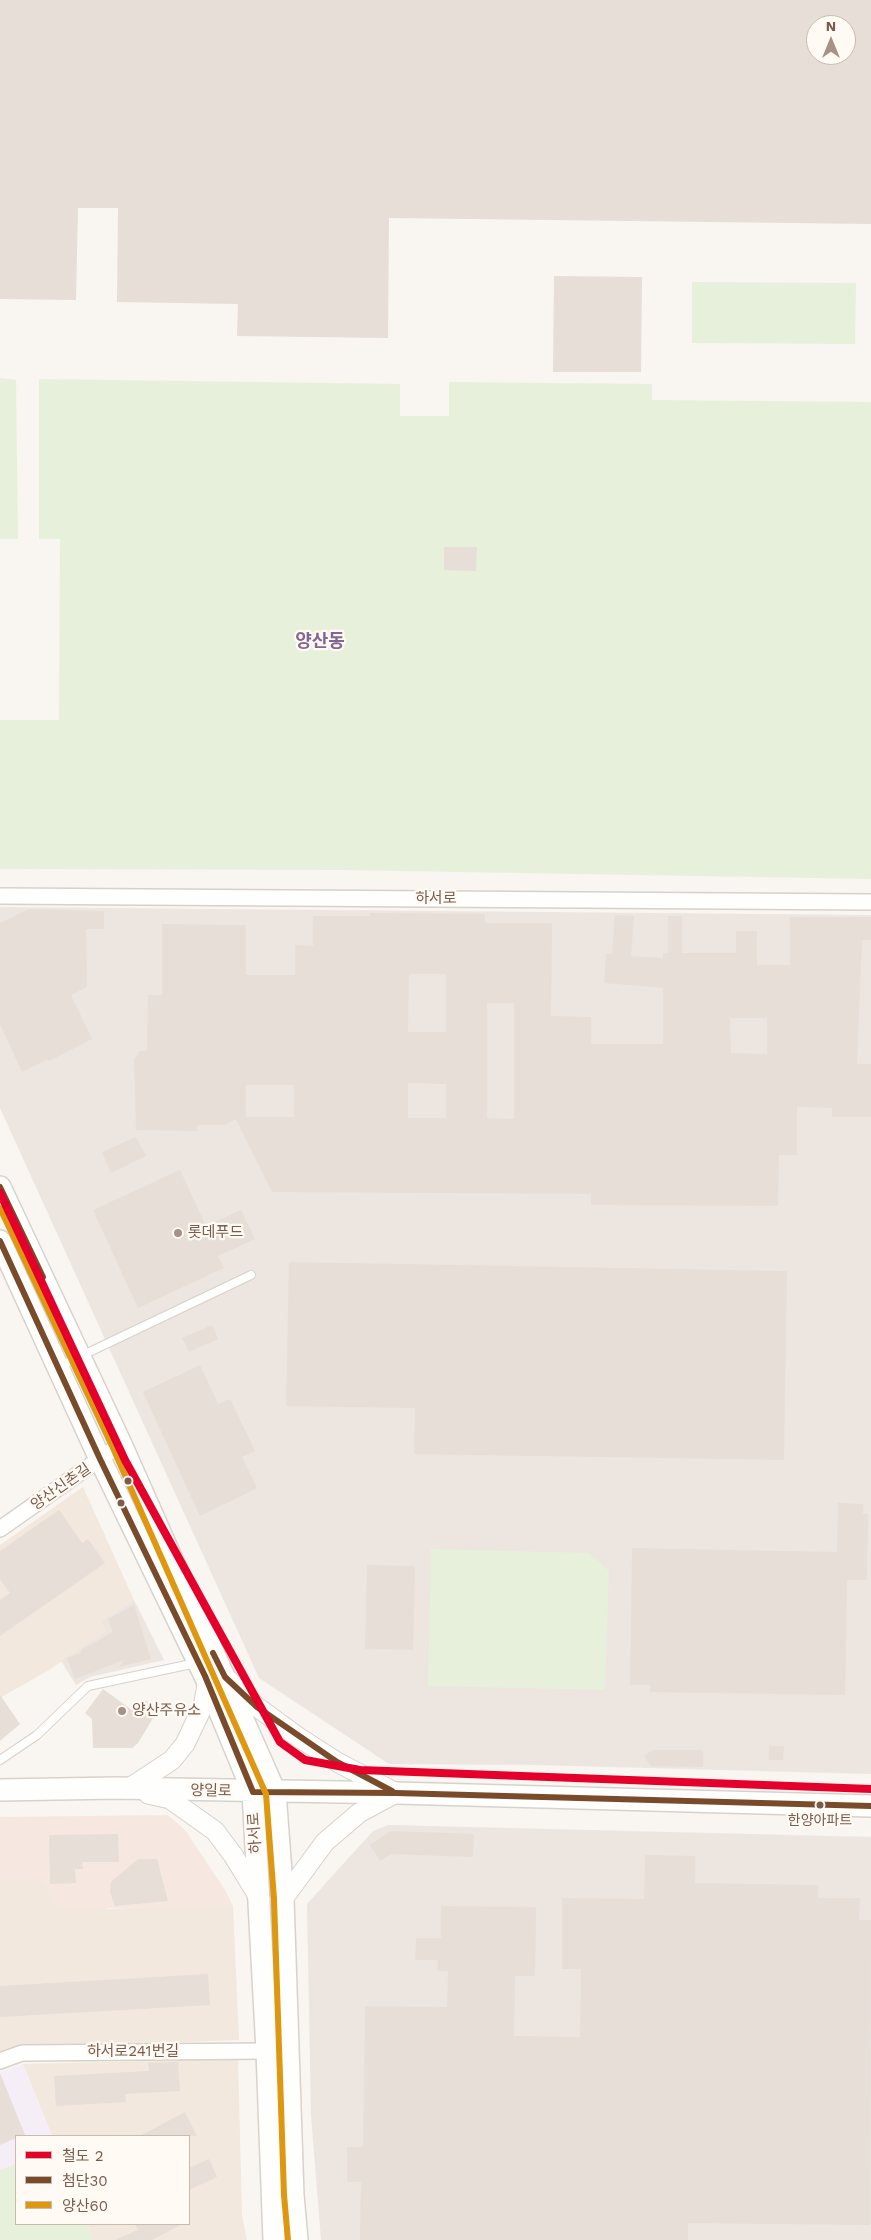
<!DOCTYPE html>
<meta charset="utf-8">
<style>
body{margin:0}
#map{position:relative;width:871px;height:2240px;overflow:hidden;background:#f9f5f0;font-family:"Work Sans","Noto Sans KR",sans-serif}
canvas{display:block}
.legend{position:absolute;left:15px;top:2135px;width:175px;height:90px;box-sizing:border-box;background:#fffaf3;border:1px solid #cabbb1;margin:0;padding:6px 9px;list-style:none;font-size:15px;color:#7a5c4d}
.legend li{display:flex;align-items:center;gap:10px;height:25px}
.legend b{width:25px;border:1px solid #cabbb1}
.north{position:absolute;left:806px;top:15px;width:50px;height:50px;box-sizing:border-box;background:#fffaf3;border:1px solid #cabbb1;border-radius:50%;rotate:0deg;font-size:14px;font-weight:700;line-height:20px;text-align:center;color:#7a5c4d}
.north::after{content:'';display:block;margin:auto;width:18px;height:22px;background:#a69286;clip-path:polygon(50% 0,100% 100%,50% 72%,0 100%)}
</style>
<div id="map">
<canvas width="871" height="2240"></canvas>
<ul class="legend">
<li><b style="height:6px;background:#e4002b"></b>철도 2</li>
<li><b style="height:6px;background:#7a4b2a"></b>첨단30</li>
<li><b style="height:6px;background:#de970f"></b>양산60</li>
</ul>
<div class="north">N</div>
</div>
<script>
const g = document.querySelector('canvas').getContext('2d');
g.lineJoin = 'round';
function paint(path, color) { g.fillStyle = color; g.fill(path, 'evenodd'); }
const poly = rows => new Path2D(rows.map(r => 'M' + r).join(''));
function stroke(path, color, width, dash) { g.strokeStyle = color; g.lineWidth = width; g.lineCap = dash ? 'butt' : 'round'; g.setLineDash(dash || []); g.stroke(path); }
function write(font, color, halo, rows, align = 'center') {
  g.font = font + ' "Work Sans","Noto Sans KR",sans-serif'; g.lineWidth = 4.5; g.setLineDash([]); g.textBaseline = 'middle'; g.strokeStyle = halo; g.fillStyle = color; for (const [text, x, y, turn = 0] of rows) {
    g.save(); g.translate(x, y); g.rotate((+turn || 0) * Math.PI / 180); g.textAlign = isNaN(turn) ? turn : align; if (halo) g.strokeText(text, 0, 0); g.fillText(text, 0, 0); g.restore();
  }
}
paint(poly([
 [83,1487,134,1600,101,1621,106,1631,49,1670,0,1698,0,1545],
 [0,1881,43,1881,108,1909,172,1906,233,1906,239,2040,12,2048,0,2052],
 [238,2059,242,2215,247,2240,93,2240,87,2224,189,2224,189,2136,52,2136,23,2064]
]), '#f2e8de');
paint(poly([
 [168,1815,185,1830,225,1890,233,1906,59,1909,43,1881,0,1881,0,1817]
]), '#f6e8e1');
paint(poly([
 [0,907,871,915,871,1774,535,1765,389,1764,259,1678,0,1108],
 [134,1600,164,1660,90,1677,76,1685,61,1661,106,1631,101,1621],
 [388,1825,871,1837,871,2240,321,2240,311,2115,307,1904,373,1831]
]), '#ede5e0');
paint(poly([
 [23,2064,52,2136,16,2136,16,2224,87,2224,93,2240,0,2240,0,2072]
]), '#f6eef6');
paint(poly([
 [692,282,856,283,855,344,692,343],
 [0,378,16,380,18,539,0,539],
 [39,379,400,384,400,416,449,416,449,382,652,384,652,400,871,402,871,879,343,870,0,869,0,720,59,720,60,539,39,539],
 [431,1549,589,1553,600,1562,609,1571,605,1688,603,1690,428,1686],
 [16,2164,16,2224,87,2224,93,2240,0,2240,0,2170]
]), '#e7f0db');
paint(poly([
 [0,0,871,0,871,224,389,218,388,338,237,336,238,304,117,302,118,208,78,208,76,300,0,299],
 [816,25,846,25,846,55,816,55],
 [554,276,642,277,641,372,553,372],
 [444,547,477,547,476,571,444,570],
 [29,909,104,911,104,929,86,929,87,987,71,995,92,1039,49,1061,48,1059,22,1072,0,1024,0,923],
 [370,913,485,914,485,923,552,923,551,1016,591,1017,591,1044,663,1044,663,988,604,983,606,953,612,954,615,915,634,916,631,956,663,958,663,953,668,953,668,916,682,916,682,953,736,953,736,931,757,931,757,965,790,965,790,917,871,917,871,940,862,940,857,1064,871,1064,871,1117,832,1117,832,1108,797,1107,797,1155,779,1155,778,1206,591,1205,591,1194,272,1192,236,1119,225,1125,197,1125,197,1131,136,1130,134,1059,140,1051,147,1051,148,995,162,995,162,924,246,925,246,975,295,975,295,945,313,946,313,916,370,916],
 [409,974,446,974,446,1032,408,1032],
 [487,1003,514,1003,514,1119,487,1118],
 [730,1018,767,1018,767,1054,731,1053],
 [408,1083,446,1084,446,1118,408,1118],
 [246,1085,294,1085,294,1117,246,1117],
 [136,1137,146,1156,111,1173,102,1152],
 [180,1170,206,1226,241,1210,255,1239,218,1256,224,1268,138,1308,93,1210],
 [289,1262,787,1271,784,1460,414,1454,415,1408,286,1406],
 [212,1325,218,1339,189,1352,182,1338],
 [200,1365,218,1404,230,1399,255,1451,242,1457,257,1488,200,1516,143,1392],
 [838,1503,863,1504,863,1514,868,1514,867,1580,847,1580,845,1695,650,1692,650,1685,630,1685,632,1548,837,1552],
 [59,1510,82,1543,88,1539,105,1563,0,1636,0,1600,10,1593,0,1579,0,1551],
 [367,1565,415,1566,413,1650,365,1649],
 [134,1605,151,1659,119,1667,124,1660,75,1679,67,1658,81,1653,81,1650,113,1632,108,1619],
 [103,1689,136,1713,145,1700,158,1710,138,1743,132,1748,93,1748,92,1719,85,1713],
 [0,1695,20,1724,0,1741],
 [769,1746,784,1746,783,1760,769,1760],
 [653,1750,703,1750,703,1767,651,1766,644,1756],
 [391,1831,474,1834,473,1857,391,1854,380,1861,370,1845],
 [118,1834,119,1862,82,1862,83,1869,75,1869,76,1883,50,1884,49,1835],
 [645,1855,695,1856,695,1883,818,1885,818,1898,860,1898,859,1920,871,1920,870,2225,688,2223,688,2240,360,2240,361,2182,347,2182,347,2147,363,2147,365,2006,447,2007,448,1971,437,1971,438,1960,415,1960,416,1938,441,1938,441,1906,536,1907,535,1976,515,1976,514,2036,580,2037,581,1969,562,1969,562,1898,644,1899],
 [138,1859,157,1859,168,1901,115,1906,110,1892,111,1882],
 [208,1974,210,2005,0,2017,0,1986],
 [178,2062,180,2091,125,2094,126,2102,56,2106,54,2076,149,2071,148,2063],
 [0,2073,25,2135,16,2136,16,2138,0,2145],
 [185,2112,197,2136,140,2136],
 [209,2159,217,2177,189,2190,189,2168],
 [135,2224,182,2224,152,2240,115,2240,138,2230]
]), '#e6ded7');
const service = poly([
 [60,1366,251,1275],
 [0,1760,37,1735,88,1686,196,1663]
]);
const minor = poly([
 [0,896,871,902],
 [0,1529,121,1444],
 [0,2061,22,2053,267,2051]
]);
const tertiary = poly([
 [226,1678,257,1707,298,1737,337,1762,396,1793],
 [128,1789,172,1760,185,1744,203,1706,208,1681],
 [148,1794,170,1799,215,1831,233,1855,260,1899],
 [283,1899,325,1842,359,1813,396,1793]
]);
const secondary = poly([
 [0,1187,121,1444,275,1792,283,1899,293,2195,297,2240],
 [0,1241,100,1459,205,1676,253,1792,267,2051,274,2240],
 [0,1790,116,1788,396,1793,871,1806]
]);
stroke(service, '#d7d1cb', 10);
stroke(minor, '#d7d1cb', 18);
stroke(tertiary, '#d7d1cb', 21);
stroke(secondary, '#d9d2cb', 24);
stroke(service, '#fefefd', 8);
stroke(minor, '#fefefd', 15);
stroke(tertiary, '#fefefd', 19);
stroke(secondary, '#fefefd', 21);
stroke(poly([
 [0,1187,43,1277],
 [0,1241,100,1459,205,1676,253,1792,396,1793,871,1806],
 [213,1653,225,1677,257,1707,337,1762,392,1791]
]), '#7a4b2a', 6);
stroke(poly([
 [0,1208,113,1448,266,1794,274,1899,284,2195,288,2240]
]), '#de970f', 6);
stroke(poly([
 [0,1193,125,1460,280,1742,305,1760,360,1770,871,1789]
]), '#e4002b', 8);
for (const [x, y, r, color] of [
 [178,1233,5,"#a69286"],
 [128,1481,4.5,"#7a5c4d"],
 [121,1503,4.5,"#7a5c4d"],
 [122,1711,5,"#a69286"],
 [820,1805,4.5,"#7a5c4d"]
]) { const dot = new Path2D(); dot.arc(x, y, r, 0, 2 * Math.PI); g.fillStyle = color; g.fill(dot); stroke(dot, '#fffaf3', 2); }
write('14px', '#7a5c4d', '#fffaf3', [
 ["한양아파트",820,1821]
]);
write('15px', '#7a5c4d', '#fffaf3', [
 ["하서로",436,899],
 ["양산신촌길",61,1487,-35],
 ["양일로",211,1791,1],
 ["하서로",255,1833,-94],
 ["하서로241번길",133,2052]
]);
write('15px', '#7a5c4d', '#fffaf3', [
 ["롯데푸드",188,1233],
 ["양산주유소",132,1711]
], 'left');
write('bold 18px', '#846695', '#fffaf3', [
 ["양산동",320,642]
]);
</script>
